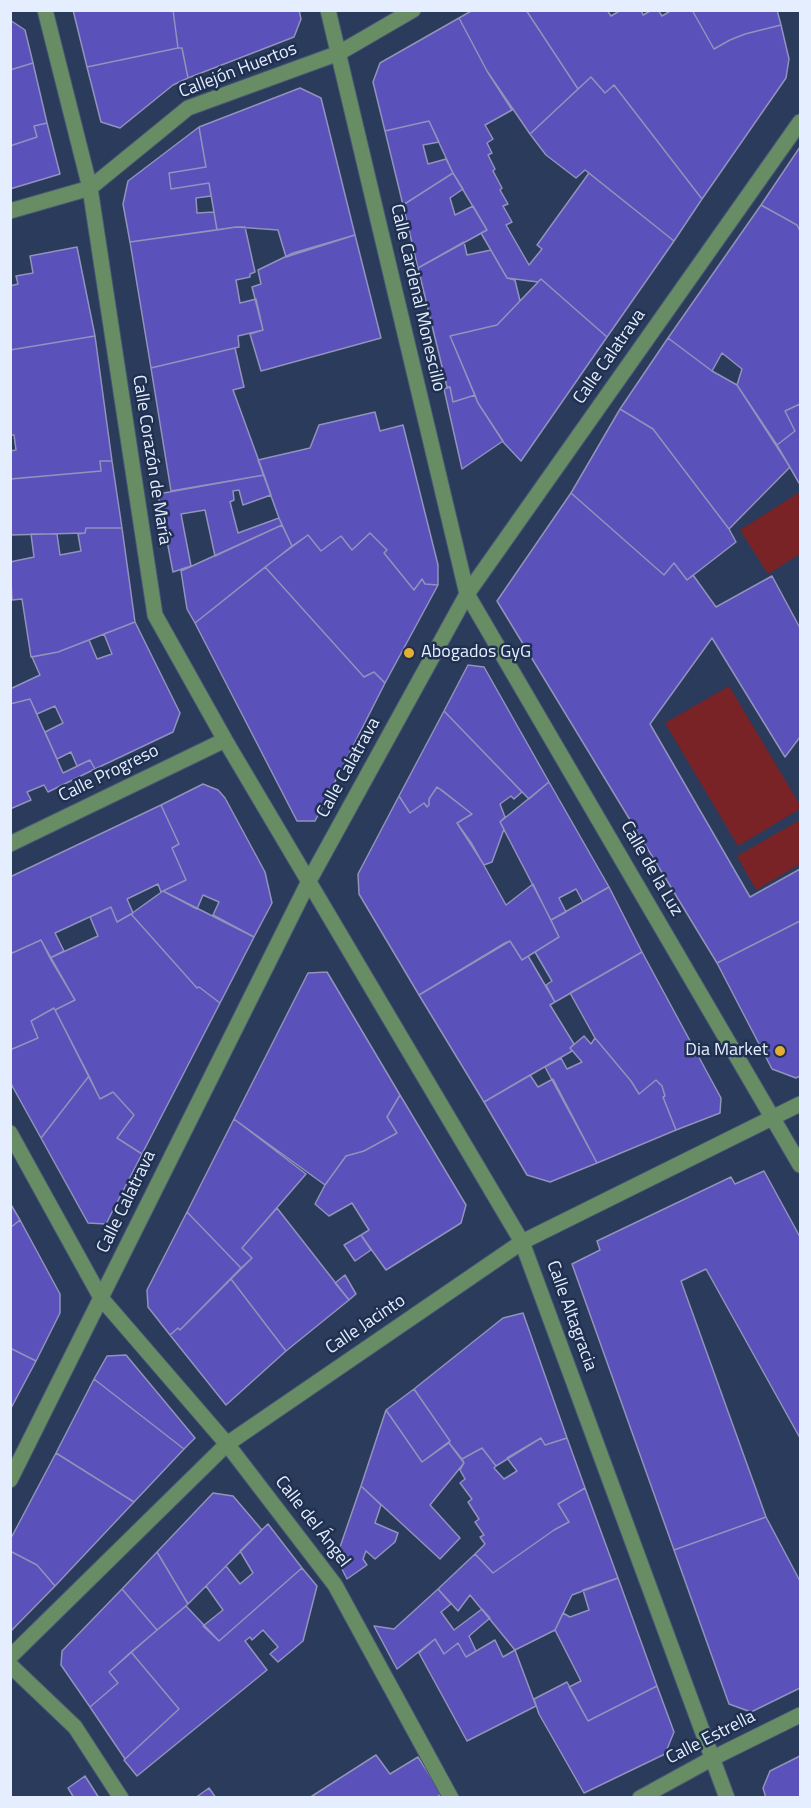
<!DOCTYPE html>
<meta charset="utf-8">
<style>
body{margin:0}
#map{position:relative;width:811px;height:1808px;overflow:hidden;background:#2a3b5b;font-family:"Titillium Web",sans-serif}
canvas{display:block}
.frame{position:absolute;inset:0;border:12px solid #e5eeff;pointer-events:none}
</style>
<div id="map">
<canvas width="811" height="1808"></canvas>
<div class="frame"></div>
</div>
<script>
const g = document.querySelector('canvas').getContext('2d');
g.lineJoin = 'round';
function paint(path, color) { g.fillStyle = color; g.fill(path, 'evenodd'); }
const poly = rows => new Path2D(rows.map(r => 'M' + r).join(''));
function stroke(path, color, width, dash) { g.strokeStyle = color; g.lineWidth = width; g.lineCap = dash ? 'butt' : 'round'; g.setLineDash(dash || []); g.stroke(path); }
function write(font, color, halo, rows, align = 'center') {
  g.font = font + ' "Titillium Web",sans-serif'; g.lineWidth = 5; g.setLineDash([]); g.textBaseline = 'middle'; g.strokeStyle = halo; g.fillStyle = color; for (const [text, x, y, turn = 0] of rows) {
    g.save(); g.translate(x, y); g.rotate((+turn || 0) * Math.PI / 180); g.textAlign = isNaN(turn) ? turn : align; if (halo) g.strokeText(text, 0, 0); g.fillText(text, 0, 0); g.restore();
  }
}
paint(poly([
 [800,492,800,554,768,574,740,530],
 [729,686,800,805,800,809,738,846,665,723],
 [800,820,800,864,756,890,737,856]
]), '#7a2326');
const building = poly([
 [73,10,173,10,178,48,87,67,73,10],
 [173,10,299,10,301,19,294,37,188,78,182,48,178,48,173,10],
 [473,10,526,10,578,89,530,134,487,71,459,18,473,10],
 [526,10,607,10,611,16,621,10,641,10,643,15,652,10,658,10,662,16,672,10,692,10,714,49,730,40,745,34,781,25,789,59,786,78,702,199,614,85,605,93,591,77,578,89,526,10],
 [692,10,777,10,781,25,745,34,730,40,714,49,692,10],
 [459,18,487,71,512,110,485,125,493,139,487,143,492,153,488,155,495,169,493,171,502,188,500,190,508,204,503,206,512,222,506,225,529,265,542,249,537,245,589,173,674,241,607,337,541,279,538,282,507,278,481,233,487,230,453,173,429,121,385,131,373,82,380,63,459,18],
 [10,20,25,30,33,63,10,70,10,20],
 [178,48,182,48,188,78,173,85,120,128,101,122,87,67,178,48],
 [33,63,47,123,34,126,37,137,10,146,10,70,33,63],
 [591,77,605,93,614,85,702,199,674,241,585,170,576,178,546,155,530,134,591,77],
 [300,88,321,98,355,235,286,257,278,230,236,227,217,230,209,183,171,189,169,173,206,167,199,127,300,88],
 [429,121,439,142,423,145,428,164,446,159,453,173,403,205,385,131,429,121],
 [47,123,60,174,10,189,10,146,37,137,34,126,47,123],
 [199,127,206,167,169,173,171,189,209,183,211,196,196,198,197,213,214,212,217,230,130,242,123,204,128,181,199,127],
 [800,147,800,231,797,225,761,205,800,147],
 [453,173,463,189,450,198,455,215,473,206,487,230,418,268,403,205,453,173],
 [761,205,797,225,800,231,800,404,785,411,795,431,777,445,737,385,742,369,722,353,712,371,668,338,761,205],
 [236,227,245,227,255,272,250,274,250,277,236,280,240,303,256,299,263,330,238,336,239,347,151,368,130,242,236,227],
 [355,235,381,338,261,371,250,334,263,330,252,287,261,284,258,270,293,253,355,235],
 [464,242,467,255,491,250,507,278,515,280,520,301,497,325,450,336,475,395,453,402,450,387,447,387,418,268,464,242],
 [77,247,95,336,10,350,10,286,18,284,16,276,33,273,30,256,77,247],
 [541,279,607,337,521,461,504,443,478,403,450,336,497,325,541,279],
 [95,336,112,461,100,461,101,471,11,479,10,451,16,450,14,435,10,435,10,350,95,336],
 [668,338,712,371,737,385,790,467,729,529,653,429,620,409,668,338],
 [235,348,244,387,233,390,264,475,171,491,151,368,235,348],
 [450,387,453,402,475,395,478,403,503,441,462,469,444,389,450,387],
 [800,404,800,483,799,483,777,445,795,431,785,411,800,404],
 [620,409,653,429,729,529,736,542,687,580,674,563,664,575,571,493,620,409],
 [375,412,380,431,403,425,438,565,438,585,425,584,422,579,414,590,384,553,387,550,370,533,352,550,341,536,321,551,308,535,292,546,279,518,258,460,310,448,319,425,375,412],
 [100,461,112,461,122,528,86,528,85,533,10,535,10,479,101,471,100,461],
 [264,475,271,495,243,505,239,490,233,491,234,500,230,502,238,533,279,518,282,525,215,556,205,510,181,514,191,566,173,572,158,494,264,475],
 [571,493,664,575,674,563,687,580,693,575,716,607,772,576,800,628,800,737,785,757,712,638,650,724,750,897,800,869,800,921,717,963,497,601,571,493],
 [282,525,292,546,195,623,187,609,181,571,282,525],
 [86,528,122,528,135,622,58,652,31,657,22,599,12,600,10,562,34,557,31,534,57,534,60,555,81,551,78,534,85,533,86,528],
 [370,533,387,550,384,553,414,590,422,579,425,584,438,585,385,683,374,672,364,677,265,567,308,535,321,551,341,536,352,550,370,533],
 [265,567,364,677,374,672,385,683,315,821,297,821,195,623,265,567],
 [135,622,180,713,173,732,95,769,90,760,77,766,71,752,57,759,45,732,63,723,55,706,37,714,30,699,10,704,10,689,40,675,32,657,58,652,89,640,97,659,112,654,104,634,135,622],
 [468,665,484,667,549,782,529,799,444,711,468,665],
 [30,699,63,773,90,760,95,769,48,792,44,785,27,792,31,800,10,809,10,704,30,699],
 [444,711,522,792,514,799,511,796,500,804,505,817,500,822,504,829,492,862,484,865,457,823,472,814,443,791,437,787,429,799,429,805,427,807,424,803,410,813,399,796,444,711],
 [549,782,609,887,583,902,576,889,559,898,566,912,551,920,500,822,549,782],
 [203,784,218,790,225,798,265,872,272,903,254,937,213,915,219,902,203,895,197,909,163,891,186,880,172,848,179,844,161,805,203,784],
 [437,787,472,814,457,823,472,844,506,905,533,884,559,937,522,960,510,941,505,943,419,995,359,894,358,874,399,796,410,813,424,803,427,807,429,805,429,799,437,787],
 [161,805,179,844,172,848,186,880,161,892,158,884,127,899,133,913,117,922,111,907,55,933,64,951,50,958,41,940,10,954,10,877,161,805],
 [609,887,642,952,555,1002,546,985,552,981,535,952,559,937,551,920,609,887],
 [163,891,254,937,220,1003,199,987,197,988,131,914,163,891],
 [111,907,117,922,131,914,197,988,199,987,220,1003,142,1154,117,1138,134,1115,113,1092,100,1099,55,1010,75,1000,50,958,98,936,90,917,111,907],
 [800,921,800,1076,796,1078,772,1069,717,963,800,921],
 [41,940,75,1000,55,1010,54,1008,31,1021,38,1038,10,1050,10,954,41,940],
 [510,941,522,960,528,956,555,1002,550,1005,574,1044,570,1048,572,1051,484,1102,419,995,510,941],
 [642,952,721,1098,720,1113,676,1130,663,1097,665,1096,662,1086,656,1080,639,1094,631,1081,595,1038,570,993,642,952],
 [327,972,400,1095,387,1117,397,1133,364,1151,346,1156,325,1185,234,1119,308,973,327,972],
 [54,1008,89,1076,41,1138,10,1082,10,1050,38,1038,31,1021,54,1008],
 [584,1036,591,1044,595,1038,631,1081,639,1094,656,1080,662,1086,665,1096,663,1097,676,1130,597,1163,545,1067,561,1058,567,1069,582,1062,570,1048,584,1036],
 [530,1075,538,1087,553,1079,597,1163,550,1182,527,1175,484,1102,530,1075],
 [89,1076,100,1099,113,1092,134,1115,117,1138,142,1154,106,1224,88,1223,41,1138,89,1076],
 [400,1095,466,1205,461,1223,386,1270,361,1235,369,1230,352,1203,329,1216,315,1204,325,1185,346,1156,364,1151,397,1133,387,1117,400,1095],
 [234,1119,306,1174,242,1248,252,1258,241,1268,187,1212,234,1119],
 [764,1171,800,1237,800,1438,706,1269,681,1281,766,1517,674,1550,572,1264,600,1250,597,1241,731,1177,735,1184,764,1171],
 [10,1203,20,1220,10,1228,10,1203],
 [277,1208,349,1300,286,1351,231,1279,252,1258,242,1248,277,1208],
 [187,1212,241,1268,180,1330,178,1328,170,1335,148,1307,147,1290,187,1212],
 [20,1220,60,1294,60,1313,36,1361,10,1348,10,1228,20,1220],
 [361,1235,371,1250,355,1261,344,1245,361,1235],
 [345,1275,356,1294,349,1300,335,1283,345,1275],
 [231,1279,286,1351,226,1405,170,1335,178,1328,180,1330,231,1279],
 [523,1313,567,1438,545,1445,541,1438,496,1466,482,1448,462,1459,449,1443,450,1441,414,1389,503,1318,523,1313],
 [10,1348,36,1361,10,1410,10,1348],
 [126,1355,195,1438,184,1449,94,1379,107,1356,126,1355],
 [94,1379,184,1449,134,1502,56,1453,94,1379],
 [414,1389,450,1441,422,1462,386,1410,414,1389],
 [386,1410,422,1462,449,1443,464,1463,430,1505,460,1538,440,1559,361,1486,386,1410],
 [541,1438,545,1445,567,1438,585,1488,558,1504,569,1522,554,1530,493,1573,475,1554,485,1544,480,1537,484,1535,475,1522,479,1519,468,1502,472,1499,460,1483,465,1479,460,1470,464,1463,462,1459,482,1448,496,1466,494,1468,504,1479,517,1471,507,1458,541,1438],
 [56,1453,134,1502,55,1586,37,1565,10,1551,10,1540,56,1453],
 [361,1486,381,1505,375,1523,398,1533,395,1542,375,1559,366,1551,363,1559,367,1565,347,1579,341,1567,339,1550,361,1486],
 [585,1488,618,1578,572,1595,555,1630,515,1650,470,1595,458,1611,438,1589,475,1554,493,1573,554,1530,569,1522,558,1504,585,1488],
 [213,1493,233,1496,262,1530,188,1604,157,1552,213,1493],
 [766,1517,800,1581,800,1688,751,1712,729,1704,674,1550,766,1517],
 [268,1524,302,1568,219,1641,203,1626,223,1610,206,1586,226,1566,240,1584,253,1573,240,1551,268,1524],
 [10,1551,37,1565,55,1586,10,1632,10,1551],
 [157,1552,188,1604,157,1630,122,1589,157,1552],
 [302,1568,317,1586,303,1641,278,1662,270,1654,278,1647,263,1630,252,1640,250,1637,245,1641,267,1670,137,1776,124,1760,179,1709,131,1652,186,1606,219,1641,302,1568],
 [618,1578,657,1686,588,1721,569,1687,581,1681,555,1630,563,1613,570,1617,589,1610,583,1590,618,1578],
 [122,1589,157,1630,109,1672,118,1683,90,1707,61,1665,62,1651,122,1589],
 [438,1589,451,1604,441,1612,454,1630,482,1609,490,1618,469,1636,476,1651,466,1657,458,1643,444,1654,435,1639,397,1669,374,1626,394,1629,438,1589],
 [435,1639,444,1654,458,1643,466,1657,495,1640,503,1657,515,1650,536,1706,467,1741,419,1653,435,1639],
 [131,1652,179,1709,125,1759,90,1707,118,1683,109,1672,131,1652],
 [567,1682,588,1721,657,1686,674,1732,665,1754,584,1793,539,1714,534,1699,567,1682],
 [376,1755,390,1774,418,1757,441,1793,437,1798,309,1798,376,1755],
 [800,1756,800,1798,766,1798,763,1788,770,1771,800,1756],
 [85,1776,99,1798,74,1798,68,1788,85,1776],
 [209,1788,216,1798,195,1798,209,1788]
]);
paint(building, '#5a51bb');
stroke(building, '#9193bc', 1.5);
const minor = poly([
 [45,10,90,188,155,615,225,740,522,1242,727,1798],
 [328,10,467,594,800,1165],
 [10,211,90,188,188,108,339,53,413,10],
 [10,844,225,740],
 [10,1133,101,1298,227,1444,335,1585,451,1798],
 [10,1480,309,881,467,594,800,122],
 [10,1657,227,1444,522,1242,800,1104],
 [10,1665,75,1727,121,1798],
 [640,1798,713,1758,800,1715]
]);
stroke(minor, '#485875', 17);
stroke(minor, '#688d65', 15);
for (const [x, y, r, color] of [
 [409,653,6,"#e4ae35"],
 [780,1051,6,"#e4ae35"]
]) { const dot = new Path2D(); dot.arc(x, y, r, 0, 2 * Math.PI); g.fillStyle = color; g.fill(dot); stroke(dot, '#203050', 2); }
write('18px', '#e5eeff', '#203050', [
 ["Callejón Huertos",238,71,-21],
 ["Calle Cardenal Monescillo",417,298,77],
 ["Calle Calatrava",610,357,-55],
 ["Calle Corazón de María",151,460,81],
 ["Calle Calatrava",349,768,-61],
 ["Calle Progreso",109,774,-26],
 ["Calle de la Luz",651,869,60],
 ["Calle Calatrava",127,1202,-64],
 ["Calle Altagracia",571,1316,70],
 ["Calle Jacinto",366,1325,-34],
 ["Calle del Ángel",312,1522,52],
 ["Calle Estrella",711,1738,-27]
]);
write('18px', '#e5eeff', '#203050', [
 ["Abogados GyG",421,653],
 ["Dia Market",768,1051,"right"]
], 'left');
</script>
